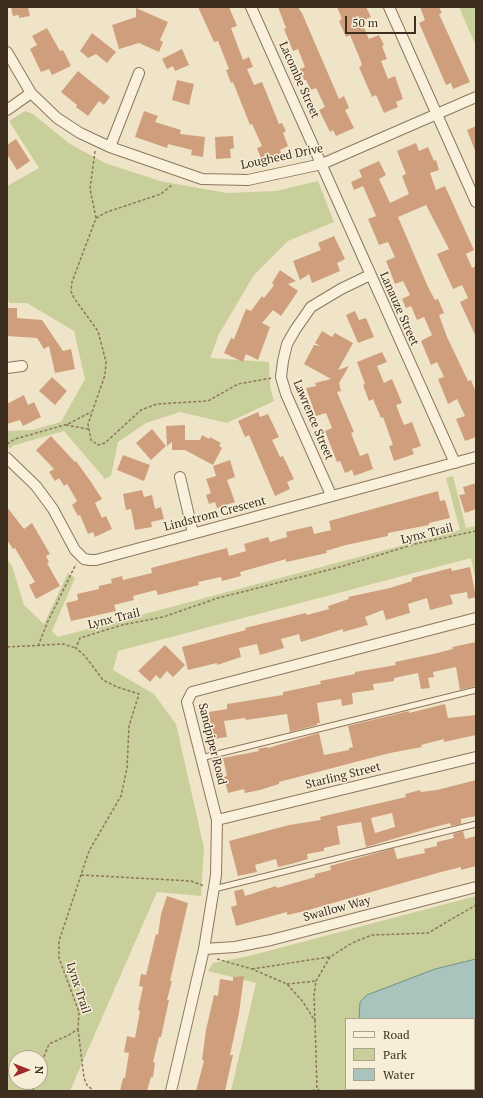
<!DOCTYPE html>
<style>
body{margin:0}
#map{position:relative;width:483px;height:1098px;overflow:hidden;background:#f0e4c8;font-family:"PT Serif",serif}
canvas{display:block}
.frame{position:absolute;inset:0;border:8px solid #3d2e20;pointer-events:none}
.legend{position:absolute;left:345px;top:1018px;width:130px;height:72px;box-sizing:border-box;background:#f7eed8;border:1px solid #ada18e;margin:0;padding:5px 7px;list-style:none;font-size:12px;color:#3d2e20}
.legend li{display:flex;align-items:center;gap:8px;height:20px}
.legend b{width:20px;border:1px solid #ada18e}
.north{position:absolute;left:8px;top:1050px;width:40px;height:40px;box-sizing:border-box;background:#f7eed8;border:1px solid #ada18e;border-radius:50%;rotate:90deg;font-size:11px;font-weight:700;line-height:16px;text-align:center;color:#3d2e20}
.north::after{content:'';display:block;margin:auto;width:14px;height:18px;background:#9e2a2b;clip-path:polygon(50% 0,100% 100%,50% 72%,0 100%)}
.scale{position:absolute;left:345px;top:16px;width:71px;height:18px;box-sizing:border-box;border:2px solid #3d2e20;border-top:0;padding-left:5px;font-size:12px;line-height:14px;white-space:nowrap;color:#3d2e20;-webkit-text-stroke:3px #f7eed8;paint-order:stroke}
</style>
<div id="map">
<canvas width="483" height="1098"></canvas>
<div class="frame"></div>
<ul class="legend">
<li><b style="height:5px;background:#faf1dc"></b>Road</li>
<li><b style="height:11px;background:#c9cf9b"></b>Park</li>
<li><b style="height:11px;background:#a9c4bc"></b>Water</li>
</ul>
<div class="north">N</div>
<div class="scale">50 m</div>
</div>
<script>
const g = document.querySelector('canvas').getContext('2d');
g.lineJoin = 'round';
function paint(path, color) { g.fillStyle = color; g.fill(path, 'evenodd'); }
const poly = rows => new Path2D(rows.map(r => 'M' + r).join(''));
function stroke(path, color, width, dash) { g.strokeStyle = color; g.lineWidth = width; g.lineCap = dash ? 'butt' : 'round'; g.setLineDash(dash || []); g.stroke(path); }
function write(font, color, halo, rows, align = 'center') {
  g.font = font + ' "PT Serif",serif'; g.lineWidth = 3; g.setLineDash([]); g.textBaseline = 'middle'; g.strokeStyle = halo; g.fillStyle = color; for (const [text, x, y, turn = 0] of rows) {
    g.save(); g.translate(x, y); g.rotate((+turn || 0) * Math.PI / 180); g.textAlign = isNaN(turn) ? turn : align; if (halo) g.strokeText(text, 0, 0); g.fillText(text, 0, 0); g.restore();
  }
}
paint(poly([
 [459,7,476,7,476,46],
 [25,111,33,114,70,144,105,163,160,181,227,193,276,191,318,181,334,222,288,241,254,275,219,334,210,358,269,362,270,387,274,401,227,423,180,412,146,423,118,442,111,476,105,479,64,431,12,446,11,449,7,446,7,431,32,430,61,422,85,379,74,331,27,303,9,303,7,294,7,186,39,168,9,121],
 [453,476,466,528,476,526,476,581,471,558,118,651,113,670,154,694,176,724,204,848,201,896,157,892,70,1091,7,1091,7,559,12,566,24,605,44,624,68,573,75,578,52,631,58,637,460,530,446,478],
 [16,1058,40,1058,40,1082,16,1082],
 [476,896,476,1091,231,1091,256,983,208,971,213,963,249,956],
 [346,1019,474,1019,474,1089,346,1089]
]), '#c9cf9b');
const water = poly([
 [476,959,476,1085,474,1084,474,1019,359,1019,360,1002,367,995,435,969,476,959]
]);
paint(water, '#a9c4bc');
stroke(water, '#6f938a', 1);
paint(poly([
 [11,7,28,7,30,16,19,18,19,15,13,16],
 [198,7,229,7,237,26,231,28,243,60,249,57,253,67,247,69,254,85,262,82,279,124,282,123,286,131,283,133,288,146,280,150,281,153,262,161,257,148,262,146,252,124,250,125,233,82,231,83,226,70,229,69,218,41,214,42],
 [278,7,298,7,302,13,339,99,344,96,349,108,345,110,354,128,336,136,333,130,330,132,319,110,325,107,316,88,311,90,306,80,304,80,300,69,305,67,298,49,293,51,284,29,286,28],
 [337,7,366,7,371,17,361,21,369,39,379,35,384,45,382,46,387,59,381,61,388,79,395,76,403,99,396,102,398,107,384,113,376,95,372,97,359,67,362,65,360,59,350,35,346,37,339,21,342,19],
 [420,7,439,7,442,13,439,14,470,82,453,89,451,83,446,85,419,23,425,20],
 [136,8,168,22,160,40,163,42,159,52,139,43,119,49,112,25,136,17],
 [47,28,60,51,63,50,71,66,52,75,49,69,41,72,30,49,37,45,32,36],
 [92,33,116,52,107,63,96,54,88,58,80,51],
 [182,49,189,65,175,71,173,66,167,69,162,59],
 [78,71,110,97,104,105,99,101,88,116,76,107,77,105,61,92],
 [177,80,194,84,189,105,172,100],
 [144,111,158,116,155,122,181,130,180,134,205,137,203,157,191,155,192,150,168,144,167,148,135,137],
 [476,126,476,153,467,130],
 [233,136,234,148,230,149,231,158,216,159,215,137],
 [16,139,30,161,17,170,7,154,7,145],
 [416,143,419,151,428,147,434,161,436,160,439,170,430,173,436,190,445,186,474,250,466,254,472,268,476,266,476,337,460,302,468,298,462,285,453,289,437,254,449,249,426,205,398,217,428,287,435,300,438,299,444,313,439,315,447,337,468,381,471,380,476,392,476,437,465,441,456,419,465,416,457,399,448,404,438,379,444,377,437,362,431,365,421,341,432,335,424,317,417,320,411,306,406,308,402,299,410,295,403,281,395,284,386,261,395,257,388,242,379,245,368,219,376,216,363,186,354,190,351,182,362,177,359,170,379,161,386,175,379,179,390,203,409,194,402,176,406,174,397,151],
 [334,236,345,259,337,263,340,271,312,283,309,274,300,280,293,261,321,250,318,243],
 [280,270,296,281,288,284,298,291,281,316,273,310,262,323,270,327,258,360,246,354,243,362,224,353,231,338,234,339,246,309,251,311,262,296,264,298,274,285,272,283],
 [7,308,17,308,17,318,42,320,63,351,71,349,75,369,55,373,49,346,44,349,37,338,7,336],
 [355,311,359,320,366,318,374,337,358,343,346,315],
 [322,331,332,337,335,333,353,343,338,370,349,366,339,383,341,391,337,392,354,432,351,433,360,456,368,453,373,469,354,476,352,470,345,473,340,461,337,462,325,431,332,428,326,413,316,416,306,388,316,386,315,383,331,379,304,364,314,345,320,346,315,343],
 [382,352,387,362,377,366,384,383,392,379,402,403,396,405,404,425,412,422,421,446,412,449,414,454,394,461,389,446,393,445,383,417,381,418,373,399,369,401,363,385,365,384,357,362],
 [52,377,67,391,55,405,39,391],
 [24,395,28,405,34,402,41,417,23,426,20,420,7,424,7,404],
 [258,412,260,417,268,414,279,437,272,440,280,457,283,456,294,479,287,482,290,489,275,496,249,435,245,437,238,421],
 [185,425,185,440,200,440,202,435,209,439,210,437,221,443,219,446,222,448,213,465,185,450,172,450,172,442,167,446,166,426],
 [152,429,166,446,151,460,136,443],
 [51,436,75,462,76,461,91,482,102,499,95,503,102,518,106,516,112,529,95,537,93,532,88,534,80,515,78,516,72,505,77,501,67,484,64,486,59,478,55,481,49,472,54,469,36,450],
 [123,455,150,465,144,481,117,470],
 [230,460,235,477,227,480,235,502,217,508,215,502,209,504,206,495,211,493,206,479,216,476,213,466],
 [476,483,476,509,465,513,459,495,465,494,463,487],
 [142,490,144,497,152,495,155,509,161,507,164,519,151,522,152,527,135,530,131,509,126,510,123,494],
 [438,491,440,501,445,500,450,518,429,523,429,525,388,533,388,536,346,545,326,551,327,553,286,562,286,559,265,565,240,572,241,576,222,581,221,577,198,582,199,585,158,595,156,590,133,596,134,600,114,605,116,611,71,621,66,603,78,600,77,594,99,589,99,586,112,583,111,579,122,576,123,580,152,573,151,568,227,548,229,556,246,551,244,544,268,537,270,542,287,537,286,532,312,526,314,534,331,530,329,521],
 [7,507,24,529,32,523,50,554,46,556,49,562,47,563,60,586,36,599,29,585,35,582,15,548,13,549,7,540],
 [470,567,476,597,468,599,467,592,450,595,453,604,430,610,427,598,408,604,410,613,386,620,383,610,365,617,368,625,343,632,343,629,301,642,299,634,281,639,284,648,260,655,257,644,239,648,241,657,217,665,217,663,188,670,182,647,246,630,245,628,306,613,307,615,329,609,328,606,349,599,348,597,390,588,412,581,412,578,451,568,452,571],
 [476,642,476,686,460,690,456,667,433,672,434,677,428,678,430,688,421,689,418,673,394,678,394,681,373,684,374,690,352,693,353,704,342,706,341,699,317,703,320,723,317,723,317,725,290,732,287,714,246,720,245,718,224,721,227,737,213,739,209,712,227,709,227,704,283,695,283,692,321,684,320,681,355,674,355,672,396,665,395,662,433,654,453,649,452,647],
 [165,645,185,665,173,677,167,671,160,679,156,675,150,682,138,671],
 [445,704,448,718,476,715,476,735,444,742,444,739,421,745,422,747,390,753,279,782,279,784,260,790,245,793,244,789,228,793,224,777,227,776,223,758,259,751,258,749,267,747,268,748,319,733,324,755,349,750,349,748,353,747,348,726,409,711,409,713],
 [476,780,476,816,461,819,461,824,451,826,450,823,427,829,366,847,361,822,337,826,340,844,324,848,324,851,307,854,308,859,291,864,278,867,276,859,255,865,257,872,238,876,229,841,289,825,321,820,320,817,406,797,405,794,420,790,421,792,437,790],
 [392,813,395,827,375,833,371,818],
 [463,831,465,839,476,836,476,866,461,870,461,867,441,872,305,911,287,915,287,912,236,926,231,907,237,905,234,891,243,889,245,896,276,886,277,888,315,877,315,874,331,870,330,866,394,848,397,859,425,853,424,849,437,846,437,842,454,838,453,834],
 [167,896,188,903,170,981,172,981,167,1000,169,1000,161,1037,159,1037,153,1062,155,1063,153,1077,151,1077,147,1091,120,1091,123,1078,125,1078,129,1053,124,1052,127,1036,135,1038,140,1011,138,1010,143,987,139,986,141,974,146,975,156,934,158,935,161,914],
 [244,976,239,1013,230,1055,233,1055,225,1091,196,1091,204,1061,202,1060,206,1030,214,995,218,996,220,979,233,981,233,977]
]), '#cf9f7d');
const service = poly([
 [201,758,476,690],
 [214,889,476,824]
]);
const minor = poly([
 [251,7,455,463],
 [389,7,476,202],
 [7,52,31,93,57,118,80,133,110,147,202,179,248,180,322,164,476,97],
 [7,110,31,93],
 [110,147,139,73],
 [7,368,22,366],
 [7,458,36,486,53,509,75,550,84,559,90,560,96,560,476,457],
 [180,477,193,533],
 [331,495,286,394,281,377,283,361,287,344,295,330,311,307,341,289,370,275],
 [217,820,476,757],
 [204,949,235,947,271,940,476,887],
 [171,1091,204,949,216,875,217,820,187,702,192,692,476,618]
]);
stroke(service, '#8d765c', 7);
stroke(minor, '#8d765c', 12);
stroke(poly([
 [95,151,90,189,96,218,72,282,71,291,74,298,98,331,106,362,105,375,88,424,91,440,98,445,105,443,141,410,157,404,208,401,238,384,272,378],
 [96,218,107,212,161,194,173,184],
 [66,425,88,429],
 [7,444,15,439,68,424,91,412],
 [38,646,48,621,76,564],
 [7,647,63,644,76,648],
 [81,875,191,881,204,886],
 [217,959,252,969,287,984,303,1002,315,1021,317,1090,329,1091],
 [252,969,329,957],
 [287,984,316,981],
 [315,1021,314,995,316,981,330,957,352,943,372,935,428,933,476,905],
 [78,1029,84,1078,87,1085,94,1091],
 [40,1066,49,1044,69,1035,78,1029,79,1012,59,958,59,941,89,851,121,796,127,768,129,726,139,694,117,687,103,680,85,656,76,648,80,638,122,625,163,617,218,598,340,567,415,544,476,531],
 [33,1091,35,1082],
 [307,1091,317,1090]
]), '#8d765c', 1.5, [3, 2]);
stroke(service, '#faf1dc', 5);
stroke(minor, '#faf1dc', 10);
write('12px', '#3d2e20', '#f7eed8', [
 ["Lacombe Street",299,80,66],
 ["Lougheed Drive",282,157,-12],
 ["Lanauze Street",399,309,66],
 ["Lawrence Street",313,420,67],
 ["Lindstrom Crescent",215,514,-15],
 ["Lynx Trail",427,534,-14],
 ["Lynx Trail",114,619,-14],
 ["Sandpiper Road",212,744,76],
 ["Starling Street",343,776,-14],
 ["Swallow Way",337,909,-15],
 ["Lynx Trail",78,988,72]
]);
</script>
